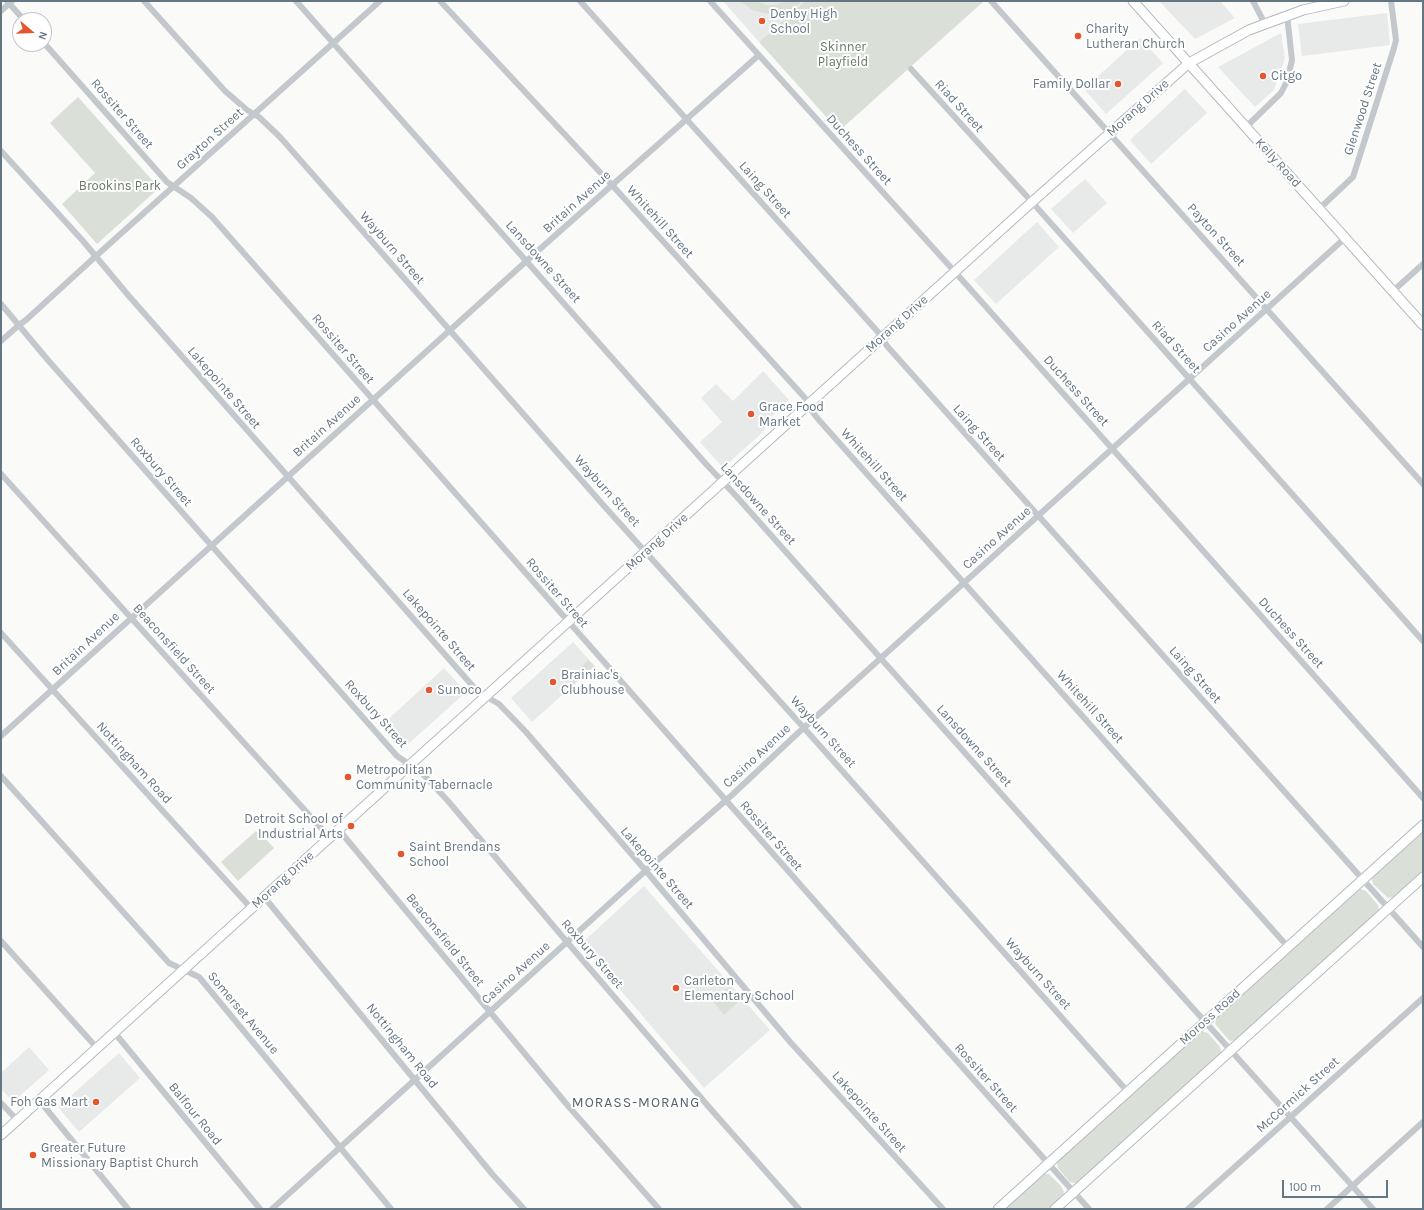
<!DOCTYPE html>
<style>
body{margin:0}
#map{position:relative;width:1424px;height:1210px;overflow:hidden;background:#fafaf8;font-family:Karla,sans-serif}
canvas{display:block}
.frame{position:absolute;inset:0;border:2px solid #657683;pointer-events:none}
.north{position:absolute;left:12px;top:12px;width:40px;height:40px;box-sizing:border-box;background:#fff;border:1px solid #c1c8cd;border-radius:50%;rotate:109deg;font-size:11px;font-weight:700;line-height:16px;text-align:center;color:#657683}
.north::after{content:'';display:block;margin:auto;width:14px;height:18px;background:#e4572e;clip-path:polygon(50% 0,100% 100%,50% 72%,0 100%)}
.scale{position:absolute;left:1282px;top:1180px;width:106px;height:18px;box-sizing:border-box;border:2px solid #657683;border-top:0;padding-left:5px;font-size:12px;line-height:14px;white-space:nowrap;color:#657683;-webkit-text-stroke:3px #fff;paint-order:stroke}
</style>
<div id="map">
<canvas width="1424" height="1210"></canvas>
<div class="frame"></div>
<div class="north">N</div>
<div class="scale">100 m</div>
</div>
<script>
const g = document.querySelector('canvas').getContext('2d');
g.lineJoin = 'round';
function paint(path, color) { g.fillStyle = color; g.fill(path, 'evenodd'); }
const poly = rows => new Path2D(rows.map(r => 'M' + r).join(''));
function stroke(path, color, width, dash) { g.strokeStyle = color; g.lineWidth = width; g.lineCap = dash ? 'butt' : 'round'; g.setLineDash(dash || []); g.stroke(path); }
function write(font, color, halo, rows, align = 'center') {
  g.font = font + ' Karla,sans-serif'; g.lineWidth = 4; g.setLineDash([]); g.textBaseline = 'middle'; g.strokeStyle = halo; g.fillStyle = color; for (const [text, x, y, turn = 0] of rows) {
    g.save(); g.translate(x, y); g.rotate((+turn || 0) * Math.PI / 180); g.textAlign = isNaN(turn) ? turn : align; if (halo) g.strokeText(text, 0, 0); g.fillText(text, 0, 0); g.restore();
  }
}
paint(poly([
 [723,1,805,1,759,42],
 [1159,1,1220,1,1235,18,1195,39],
 [1387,13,1390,45,1302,56,1298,24],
 [1281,33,1285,58,1274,90,1255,107,1218,67],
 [1140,38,1163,63,1106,114,1084,89],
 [1185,89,1207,113,1151,164,1130,140],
 [1085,179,1107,203,1073,233,1051,209],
 [1037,222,1059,247,996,304,974,280],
 [763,371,789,400,771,417,763,432,723,468,700,442,722,422,701,398,716,384,733,401],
 [573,642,595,666,532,722,511,698],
 [444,668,466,692,404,748,383,724],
 [644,886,770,1030,704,1088,582,945,582,943],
 [29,1047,49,1070,13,1102,1,1089,1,1073],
 [119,1053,140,1078,79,1132,58,1107]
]), '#e8e9e9');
paint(poly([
 [740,1,755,1,767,5,774,5,788,1,802,1,797,6,787,11,779,14,769,14,752,10],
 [805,1,984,1,839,131,759,42],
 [78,97,159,188,97,244,62,204,95,173,50,123],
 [588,660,594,666,572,685,569,681,583,668,582,666],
 [256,831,259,835,261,834,274,848,238,881,221,862],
 [1423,831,1423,870,1393,897,1388,898,1373,884,1372,878,1373,876],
 [1361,889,1366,891,1378,905,1379,909,1377,912,1235,1040,1230,1041,1228,1039,1215,1024,1216,1019,1356,892],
 [729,987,740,1000,724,1015,713,1001],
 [1201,1032,1204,1032,1208,1033,1220,1047,1221,1051,1220,1054,1078,1182,1075,1183,1070,1182,1058,1168,1057,1163,1058,1161],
 [1043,1174,1049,1174,1061,1186,1064,1192,1063,1196,1049,1209,1005,1209]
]), '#dadfd7');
const secondary = poly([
 [1133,1,1423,325],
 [1,1135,1032,202,1189,63,1249,30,1303,10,1344,1],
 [998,1209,1423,825],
 [1055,1209,1423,877]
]);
stroke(secondary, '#b3babf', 11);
stroke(poly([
 [7,1,24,20],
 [144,1,225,91,247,110,259,117,280,137,605,507,804,728,1128,1092],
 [296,1,706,464,737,497,1095,899,1373,1209],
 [440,1,612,185,805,398,808,406,818,419,1288,947],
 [580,1,878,332,887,346,1423,947],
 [710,1,955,272,1423,798],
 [991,1,1423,484],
 [1253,1,1265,24],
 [1,11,12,1],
 [44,43,167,182,191,198,212,217,864,957,1089,1209],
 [911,69,1032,202,1423,641],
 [1246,127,1281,93,1287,81,1292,60,1287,15],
 [1,151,83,241,128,295,478,692,499,704,526,732,646,871,791,1043,943,1209],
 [1319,209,1353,177,1394,48,1396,40,1391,1],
 [1393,291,1423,264],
 [1,304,47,359,397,756,422,773,448,801,567,942,715,1114,799,1209],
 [1,341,19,325,26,320,96,256,380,1],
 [1,474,330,838],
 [1,633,251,908],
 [1,736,532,256,759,55],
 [1,776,169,963,199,977,391,1209],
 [339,830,569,1107,659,1209],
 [264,897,493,1175,524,1209],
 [1,941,97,1048],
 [114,1032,260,1209],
 [39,1100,128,1209],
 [1,1103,17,1120],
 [272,1209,652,865,732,795,798,733,1345,238],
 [1188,1209,1423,998],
 [1327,1209,1423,1122]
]), '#c3c8cc', 6);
stroke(secondary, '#fff', 9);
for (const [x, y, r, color] of [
 [762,21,4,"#e4572e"],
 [1078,36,4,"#e4572e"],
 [1263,76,4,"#e4572e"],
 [1118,84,4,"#e4572e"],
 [751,414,4,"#e4572e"],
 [553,682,4,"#e4572e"],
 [429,690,4,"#e4572e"],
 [348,777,4,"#e4572e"],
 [351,826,4,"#e4572e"],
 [401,854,4,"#e4572e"],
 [676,988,4,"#e4572e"],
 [96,1102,4,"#e4572e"],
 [33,1155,4,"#e4572e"]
]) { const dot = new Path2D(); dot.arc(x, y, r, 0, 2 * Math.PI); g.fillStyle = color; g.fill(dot); stroke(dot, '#fff', 1.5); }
write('13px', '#657683', '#fff', [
 ["Denby High",770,14],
 ["School",770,29],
 ["Charity",1086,29],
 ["Lutheran Church",1086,44],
 ["Citgo",1271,76],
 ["Family Dollar",1110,84,"right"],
 ["Grace Food",759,407],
 ["Market",759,422],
 ["Brainiac's",561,675],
 ["Clubhouse",561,690],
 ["Sunoco",437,690],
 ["Metropolitan",356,770],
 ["Community Tabernacle",356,785],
 ["Detroit School of",343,819,"right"],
 ["Industrial Arts",343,834,"right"],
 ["Saint Brendans",409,847],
 ["School",409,862],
 ["Carleton",684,981],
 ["Elementary School",684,996],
 ["Foh Gas Mart",88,1102,"right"],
 ["Greater Future",41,1148],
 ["Missionary Baptist Church",41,1163]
], 'left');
write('13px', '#687a64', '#fff', [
 ["Skinner",843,47],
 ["Playfield",843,62],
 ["Brookins Park",120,186]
]);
write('13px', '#657683', '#fff', [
 ["Riad Street",959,106,48],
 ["Morang Drive",1138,108,-42],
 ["Glenwood Street",1363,109,-72],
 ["Rossiter Street",122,114,49],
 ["Grayton Street",210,139,-42],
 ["Duchess Street",859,150,48],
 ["Kelly Road",1278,163,48],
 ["Laing Street",765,190,48],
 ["Britain Avenue",577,202,-42],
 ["Whitehill Street",660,222,48],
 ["Payton Street",1216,235,48],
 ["Wayburn Street",392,248,49],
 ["Lansdowne Street",543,262,48],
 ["Casino Avenue",1237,321,-42],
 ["Morang Drive",897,324,-42],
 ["Riad Street",1176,347,48],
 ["Rossiter Street",343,349,49],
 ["Lakepointe Street",224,388,49],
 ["Duchess Street",1076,391,48],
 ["Britain Avenue",327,426,-42],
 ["Laing Street",979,433,48],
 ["Whitehill Street",874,465,48],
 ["Roxbury Street",161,472,49],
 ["Wayburn Street",607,491,48],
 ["Lansdowne Street",758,504,48],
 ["Casino Avenue",997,538,-42],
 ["Morang Drive",657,542,-42],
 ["Rossiter Street",557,593,49],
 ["Lakepointe Street",439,630,49],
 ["Duchess Street",1291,633,48],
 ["Britain Avenue",86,644,-43],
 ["Beaconsfield Street",174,649,48],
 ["Laing Street",1195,675,48],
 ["Whitehill Street",1090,707,48],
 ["Roxbury Street",376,714,48],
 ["Wayburn Street",823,732,48],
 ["Lansdowne Street",974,746,48],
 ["Casino Avenue",757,756,-43],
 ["Nottingham Road",134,763,48],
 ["Rossiter Street",771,836,49],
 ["Lakepointe Street",657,868,49],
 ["Morang Drive",283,880,-42],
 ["Beaconsfield Street",445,940,51],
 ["Roxbury Street",592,954,49],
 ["Casino Avenue",516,973,-42],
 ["Wayburn Street",1038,974,48],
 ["Somerset Avenue",243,1013,50],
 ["Moross Road",1210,1017,-42],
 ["Nottingham Road",402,1046,51],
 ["Rossiter Street",986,1078,48],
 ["McCormick Street",1298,1095,-42],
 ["Lakepointe Street",869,1112,48],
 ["Balfour Road",195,1114,51]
]);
g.letterSpacing = '1px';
write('14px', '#57646e', '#fff', [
 ["MORASS-MORANG",636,1103]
]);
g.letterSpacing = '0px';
</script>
